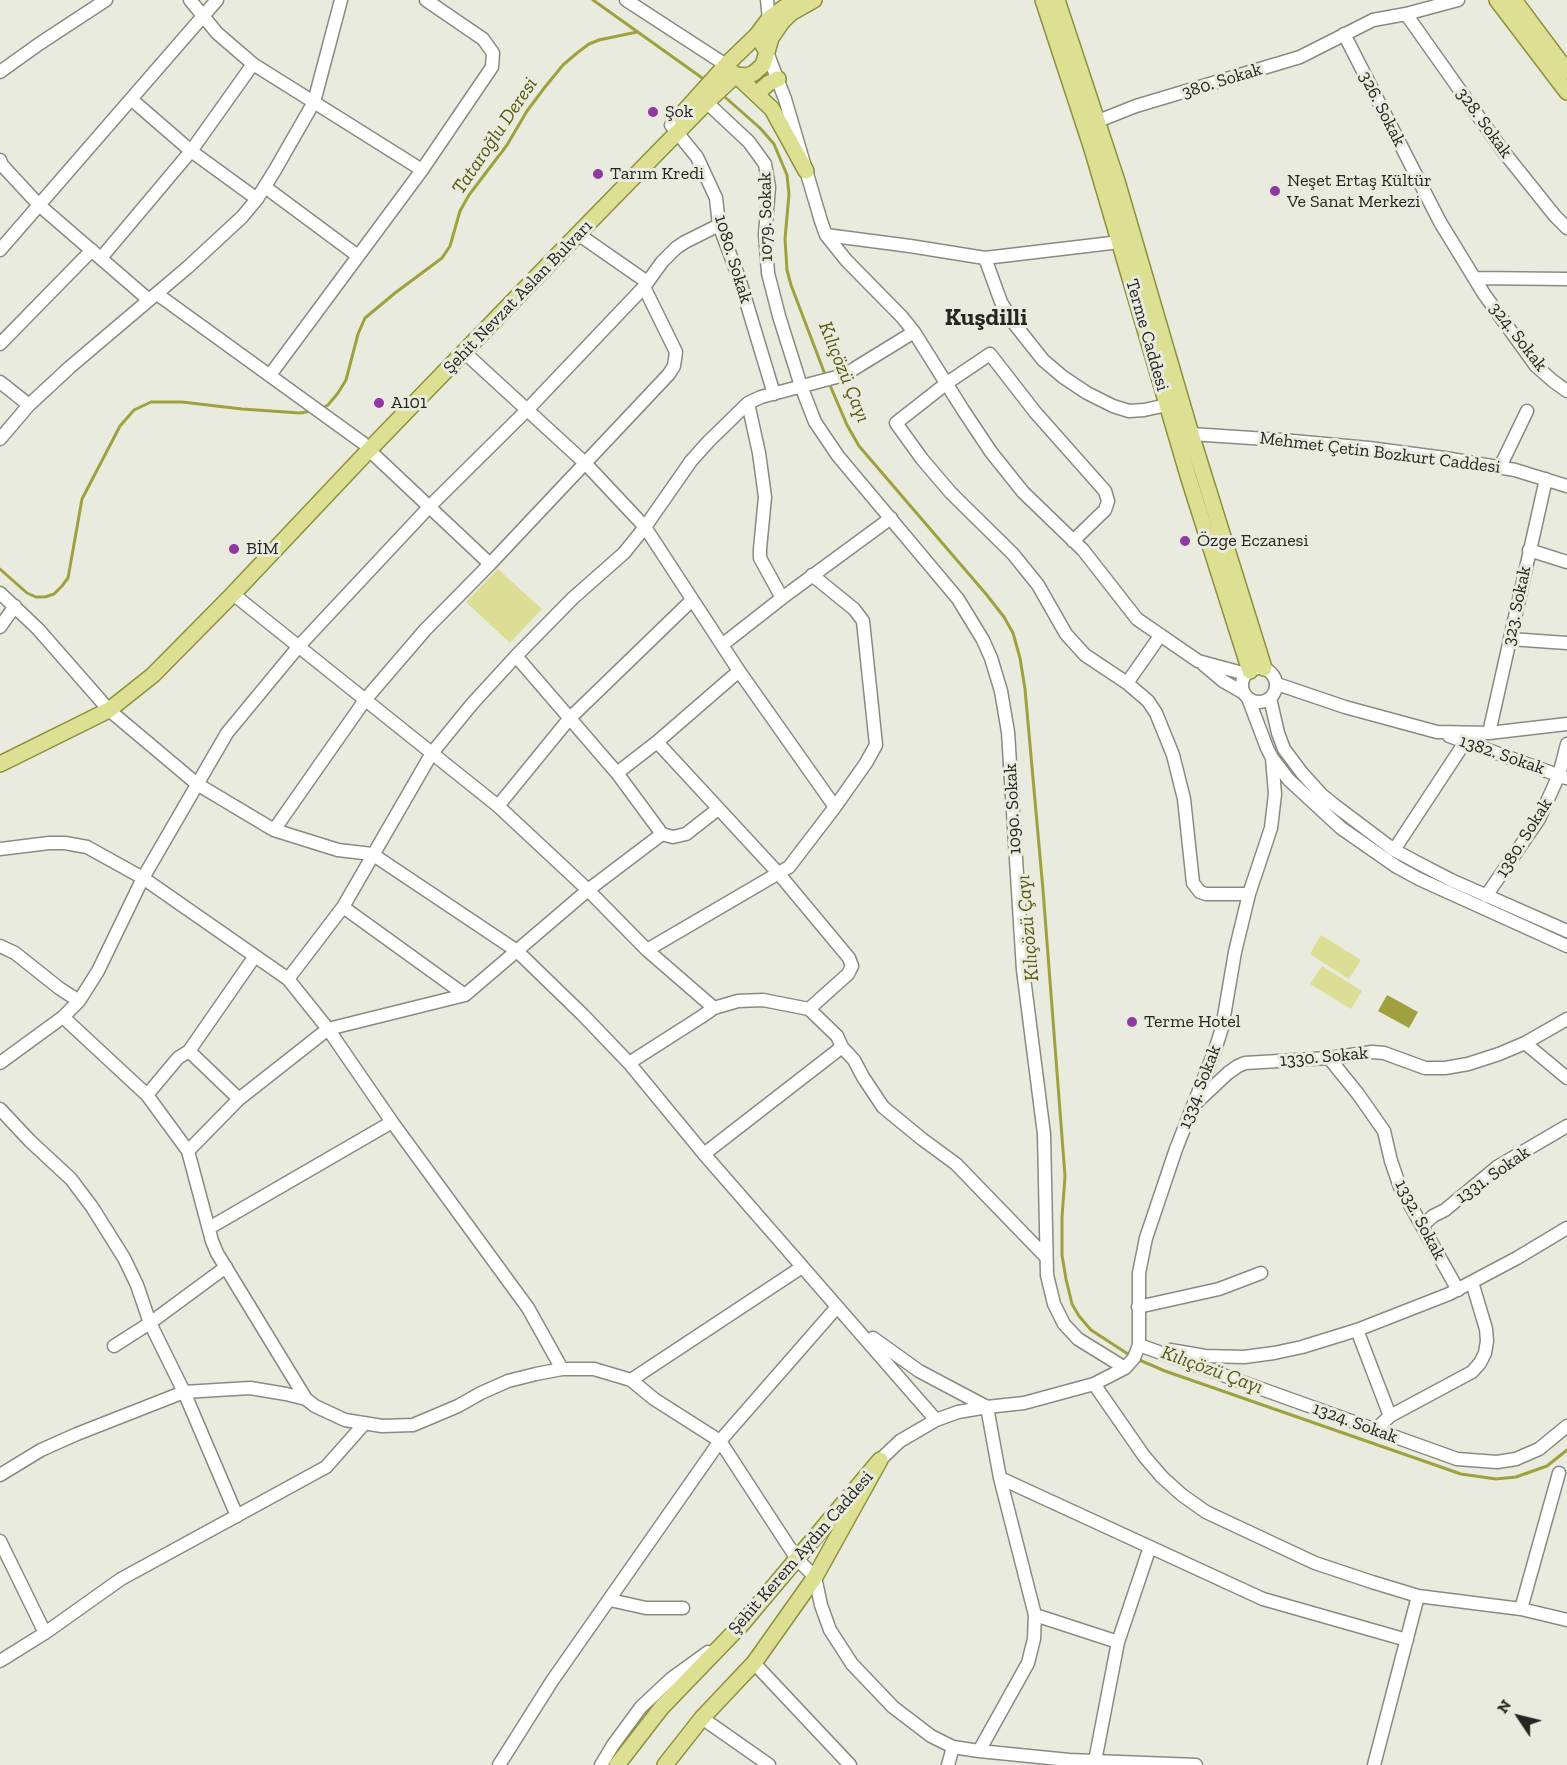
<!DOCTYPE html>
<meta charset="utf-8">
<style>
body{margin:0}
#map{position:relative;width:1567px;height:1765px;overflow:hidden;background:#eaebdf;font-family:"Zilla Slab",serif}
canvas{display:block}
.north{position:absolute;left:1489px;top:1687px;width:60px;height:60px;-webkit-text-stroke:4px #eaebdf;paint-order:stroke;rotate:305deg;font-size:16px;font-weight:700;line-height:24px;text-align:center;color:#252621}
.north::after{content:'';display:block;margin:auto;width:21px;height:27px;background:#252621;clip-path:polygon(50% 0,100% 100%,50% 72%,0 100%)}
</style>
<div id="map">
<canvas width="1567" height="1765"></canvas>
<div class="north">N</div>
</div>
<script>
const g = document.querySelector('canvas').getContext('2d');
g.lineJoin = 'round';
function paint(path, color) { g.fillStyle = color; g.fill(path, 'evenodd'); }
const poly = rows => new Path2D(rows.map(r => 'M' + r).join(''));
function stroke(path, color, width, dash) { g.strokeStyle = color; g.lineWidth = width; g.lineCap = dash ? 'butt' : 'round'; g.setLineDash(dash || []); g.stroke(path); }
function write(font, color, halo, rows, align = 'center') {
  g.font = font + ' "Zilla Slab",serif'; g.lineWidth = 6; g.setLineDash([]); g.textBaseline = 'middle'; g.strokeStyle = halo; g.fillStyle = color; for (const [text, x, y, turn = 0] of rows) {
    g.save(); g.translate(x, y); g.rotate((+turn || 0) * Math.PI / 180); g.textAlign = isNaN(turn) ? turn : align; if (halo) g.strokeText(text, 0, 0); g.fillText(text, 0, 0); g.restore();
  }
}
paint(poly([
 [498,569,542,609,510,643,466,602],
 [1321,935,1361,960,1349,979,1310,954],
 [1322,966,1362,991,1351,1009,1310,984]
]), '#dcde95');
paint(poly([
 [1387,995,1418,1012,1409,1028,1378,1011]
]), '#9fa13f');
stroke(poly([
 [593,0,705,80],
 [726,98,760,128,774,144,787,175,789,194,785,239,787,270,791,285,826,377],
 [829,383,847,425,859,446,986,594,1004,617,1013,633,1020,658,1025,689,1043,890,1065,1176,1062,1217,1062,1255,1066,1279,1072,1304,1079,1316,1091,1330,1131,1356],
 [321,409,328,405,338,393,346,380,358,334,365,318,395,293,442,258,450,246,460,211,469,195,507,145,527,111,545,87,563,65,577,53,589,44,599,40,637,32],
 [0,569,27,593,36,597,45,597,54,594,62,586,68,578,82,499,120,426,134,410,151,402,182,402,242,409,300,413,312,411],
 [1137,1359,1165,1371,1461,1474,1496,1479,1516,1477,1547,1466,1567,1450]
]), '#9fa13f', 3);
const minor = poly([
 [190,0,217,33,253,64,422,170],
 [626,0,726,65],
 [767,0,769,19],
 [1406,14,1503,151,1555,216,1567,228],
 [1344,34,1440,222,1484,294,1536,366,1553,381,1567,391],
 [767,52,785,99,821,221,826,235,846,260,902,317,914,332,963,410,991,452,1023,492,1083,550,1137,619,1198,661,1246,674],
 [0,72,39,44,106,0],
 [702,98,749,142,765,164,769,187,765,234,768,273,779,316,801,386,815,422,838,456,958,599,983,640,991,658,1001,691,1008,732,1023,970,1044,1134,1047,1275,1054,1304,1064,1324,1078,1339,1125,1368],
 [131,99,191,151,257,199],
 [1098,121,1136,106,1300,57,1373,20,1406,14,1458,0],
 [671,125,697,157,716,198,719,225,739,278,774,394],
 [0,160,2,165,39,205,149,300],
 [265,187,358,256],
 [578,234,647,282],
 [826,235,910,246,985,258,1120,242],
 [0,250,217,0],
 [101,258,191,151,253,64],
 [985,258,1001,302,1013,322,1043,360,1063,377,1087,393,1113,406,1129,411,1144,410,1167,405],
 [1474,278,1567,279],
 [157,294,363,443],
 [0,344,92,250],
 [464,352,585,463,645,527,739,671,835,807],
 [270,375,422,170,492,67,493,53,483,39,426,0],
 [0,382,29,405],
 [748,403,759,453,765,497,760,549,760,558,782,598],
 [1191,434,1282,440,1369,448,1445,458,1515,470,1567,486],
 [0,439,29,405,70,367,188,267,242,217,257,199,275,170,314,102,341,0],
 [369,450,490,564],
 [1500,467,1527,411],
 [1073,541,1105,510,1108,501,1105,491,1035,412,990,354,947,383,896,423,922,459,951,493,1013,554,1038,585,1066,634,1085,655,1127,683],
 [1529,550,1567,562],
 [0,593,38,629,109,710,197,784,274,830,338,850,372,854,517,951,583,1015,629,1063,704,1154,936,1420],
 [233,594,498,806,588,890,647,950,714,1008],
 [0,627,15,606],
 [1160,636,1127,683,1148,701,1156,713,1173,755,1184,799,1193,883,1200,892,1206,894,1249,894],
 [1510,639,1567,643],
 [722,645,782,598,891,518],
 [516,656,617,773,662,834],
 [1204,665,1223,681,1244,693],
 '1242 685a17 17 0 1 1 34 0a17 17 0 1 1-34 0Z',
 [1277,684,1345,707,1437,732,1489,733,1567,724],
 [1248,698,1267,748,1272,758,1289,780,1341,828,1397,867,1419,879,1567,946],
 [1270,698,1278,733,1284,749,1302,773,1322,795,1333,804,1394,850,1422,865,1451,880,1567,931],
 [1489,733,1546,479],
 [1449,736,1566,778],
 [617,773,657,742,739,671],
 [498,806,569,719,692,600],
 [274,830,365,700,425,630,490,564,669,374,674,366,676,352,644,287],
 [0,849,49,843,65,843,87,847,143,878,288,979,328,1029,392,1122,528,1308,562,1369],
 [1394,850,1465,742],
 [1486,896,1539,819,1559,775,1567,744],
 [343,907,465,995],
 [0,946,15,953,59,988,79,1001],
 [647,950,789,867,835,807,866,763,876,745,863,621,854,609,812,575],
 [288,979,343,907,432,753,472,704,516,656,573,598,624,553,645,527,691,461,709,441,748,403,761,397,844,375,914,332],
 [63,1017,147,1095,188,1151],
 [1525,1043,1567,1078],
 [842,1047,854,1060,863,1077,883,1107,922,1139,956,1164,1046,1257],
 [1329,1058,1358,1094,1384,1131,1391,1161,1400,1187,1458,1290],
 [0,1063,63,1017,79,1001,98,971,143,878,227,733,299,646,430,506,527,410,644,287,662,262,676,248,685,242,719,225],
 [629,1063,701,1017,714,1008,738,1001,763,1000,809,1009,848,974,852,966,849,958,779,874,657,742],
 [147,1095,178,1058,189,1051],
 [239,1099,189,1051,255,956],
 [1195,1104,1228,1073,1238,1066,1245,1063,1329,1058,1372,1052,1384,1053,1425,1068,1445,1068,1468,1064,1499,1054,1525,1043,1567,1019],
 [0,1109,30,1141,71,1179,92,1207,124,1258,137,1285,150,1323,184,1392,237,1516],
 [704,1154,842,1047,837,1036,809,1009],
 [1422,1226,1433,1216,1445,1210,1497,1167,1567,1126],
 [209,1228,392,1122],
 [1138,1307,1219,1289,1261,1273],
 [1357,1330,1390,1416],
 [873,1338,919,1371,987,1407,1000,1478,1035,1615,1034,1639,1028,1663,979,1751],
 [1139,1345,1457,1459,1497,1462,1516,1459,1539,1449,1567,1426],
 [114,1346,150,1323,226,1267],
 [1170,1350,1205,1356,1244,1357,1274,1353,1302,1347,1357,1330,1449,1294,1517,1258,1567,1228],
 [631,1380,654,1399,720,1441,797,1559,815,1577,821,1605,830,1630,852,1664,893,1707,931,1736,953,1747,979,1751,1069,1760,1196,1765],
 [1094,1384,1144,1456,1162,1477,1182,1495,1206,1512,1315,1563,1372,1582,1418,1596,1521,1609,1567,1620],
 [306,1399,217,1253,212,1241,188,1151,239,1099,328,1029,465,995,588,890,662,834,673,837,686,834,718,809],
 [1375,1430,1390,1416,1472,1372,1480,1363,1485,1353,1487,1341,1486,1329,1472,1282],
 [880,1460,900,1441,936,1420,958,1412,987,1407,1024,1403,1094,1384,1125,1368,1134,1358,1139,1345,1139,1273,1146,1238,1176,1149,1215,1050,1222,1028,1235,952,1249,894,1271,828,1275,794,1272,758],
 [0,1475,41,1450,77,1434,184,1392,250,1388,286,1394,306,1399,315,1406,345,1420,382,1426,413,1425,458,1406,481,1393,508,1381,536,1374,562,1369,594,1369,631,1380,802,1267],
 [1000,1478,1263,1599,1407,1640],
 [0,1541,45,1633],
 [610,1600,646,1608,683,1608],
 [1521,1609,1559,1473],
 [1035,1615,1118,1642],
 [0,1661,45,1633,121,1579,326,1467,365,1423],
 [754,1663,850,1765],
 [702,1718,769,1765],
 [1095,1761,1118,1642,1150,1547],
 [499,1765,552,1681,720,1441,837,1307],
 [601,1765,613,1745,641,1707,672,1678,708,1652],
 [948,1765,953,1747],
 [1374,1765,1418,1596]
]);
const major = poly([
 [1043,0,1092,149,1189,479,1250,671],
 [1057,0,1117,181,1191,434,1264,668],
 [1497,0,1567,92],
 [1514,0,1567,71],
 [767,52,771,38,782,22,791,13,814,0],
 [732,72,736,75,747,76,754,73,763,65,767,52,757,35],
 [758,95,763,88,769,83,778,79],
 [680,116,726,65,757,35,769,19,782,9,796,0],
 [0,764,109,710,153,675,233,594,369,450,578,234,707,102,736,75,772,109,806,171],
 [617,1765,662,1707,742,1624,880,1460,815,1577,754,1663,702,1718,665,1765]
]);
stroke(minor, '#8a8b80', 15);
stroke(major, '#8e903c', 18);
stroke(minor, '#fff', 12);
stroke(major, '#dddf92', 15);
for (const [x, y, r, color] of [
 [653,112,6,"#8f37a2"],
 [598,174,6,"#8f37a2"],
 [1275,191,6,"#8f37a2"],
 [379,403,6,"#8f37a2"],
 [1185,541,6,"#8f37a2"],
 [234,549,6,"#8f37a2"],
 [1132,1022,6,"#8f37a2"]
]) { const dot = new Path2D(); dot.arc(x, y, r, 0, 2 * Math.PI); g.fillStyle = color; g.fill(dot); stroke(dot, '#eaebdf', 2); }
write('18px', '#252621', '#eaebdf', [
 ["380. Sokak",1222,81,-17],
 ["326. Sokak",1382,109,63],
 ["328. Sokak",1484,123,54],
 ["1079. Sokak",766,217,-91],
 ["1080. Sokak",733,259,73],
 ["Şehit Nevzat Aslan Bulvarı",518,297,-46],
 ["Terme Caddesi",1147,335,74],
 ["324. Sokak",1518,337,52],
 ["Mehmet Çetin Bozkurt Caddesi",1380,453,7],
 ["323. Sokak",1517,606,-78],
 ["1382. Sokak",1502,755,19],
 ["1090. Sokak",1013,809,-93],
 ["1380. Sokak",1524,838,-58],
 ["1330. Sokak",1324,1057,-5],
 ["1334. Sokak",1200,1087,-69],
 ["1331. Sokak",1493,1175,-35],
 ["1332. Sokak",1420,1220,62],
 ["1324. Sokak",1355,1423,20],
 ["Şehit Kerem Aydın Caddesi",801,1553,-49]
]);
write('18px', '#252621', '#eaebdf', [
 ["Şok",665,112],
 ["Tarım Kredi",610,174],
 ["Neşet Ertaş Kültür",1287,181],
 ["Ve Sanat Merkezi",1287,202],
 ["A101",391,403],
 ["Özge Eczanesi",1197,541],
 ["BİM",246,549],
 ["Terme Hotel",1144,1022]
], 'left');
write('italic 20px', '#585910', '#eaebdf', [
 ["Tataroğlu Deresi",495,136,-56],
 ["Kılıçözü Çayı",844,372,68],
 ["Kılıçözü Çayı",1028,928,-95],
 ["Kılıçözü Çayı",1212,1370,20]
]);
write('bold 24px', '#252621', '#eaebdf', [
 ["Kuşdilli",986,318]
]);
</script>
